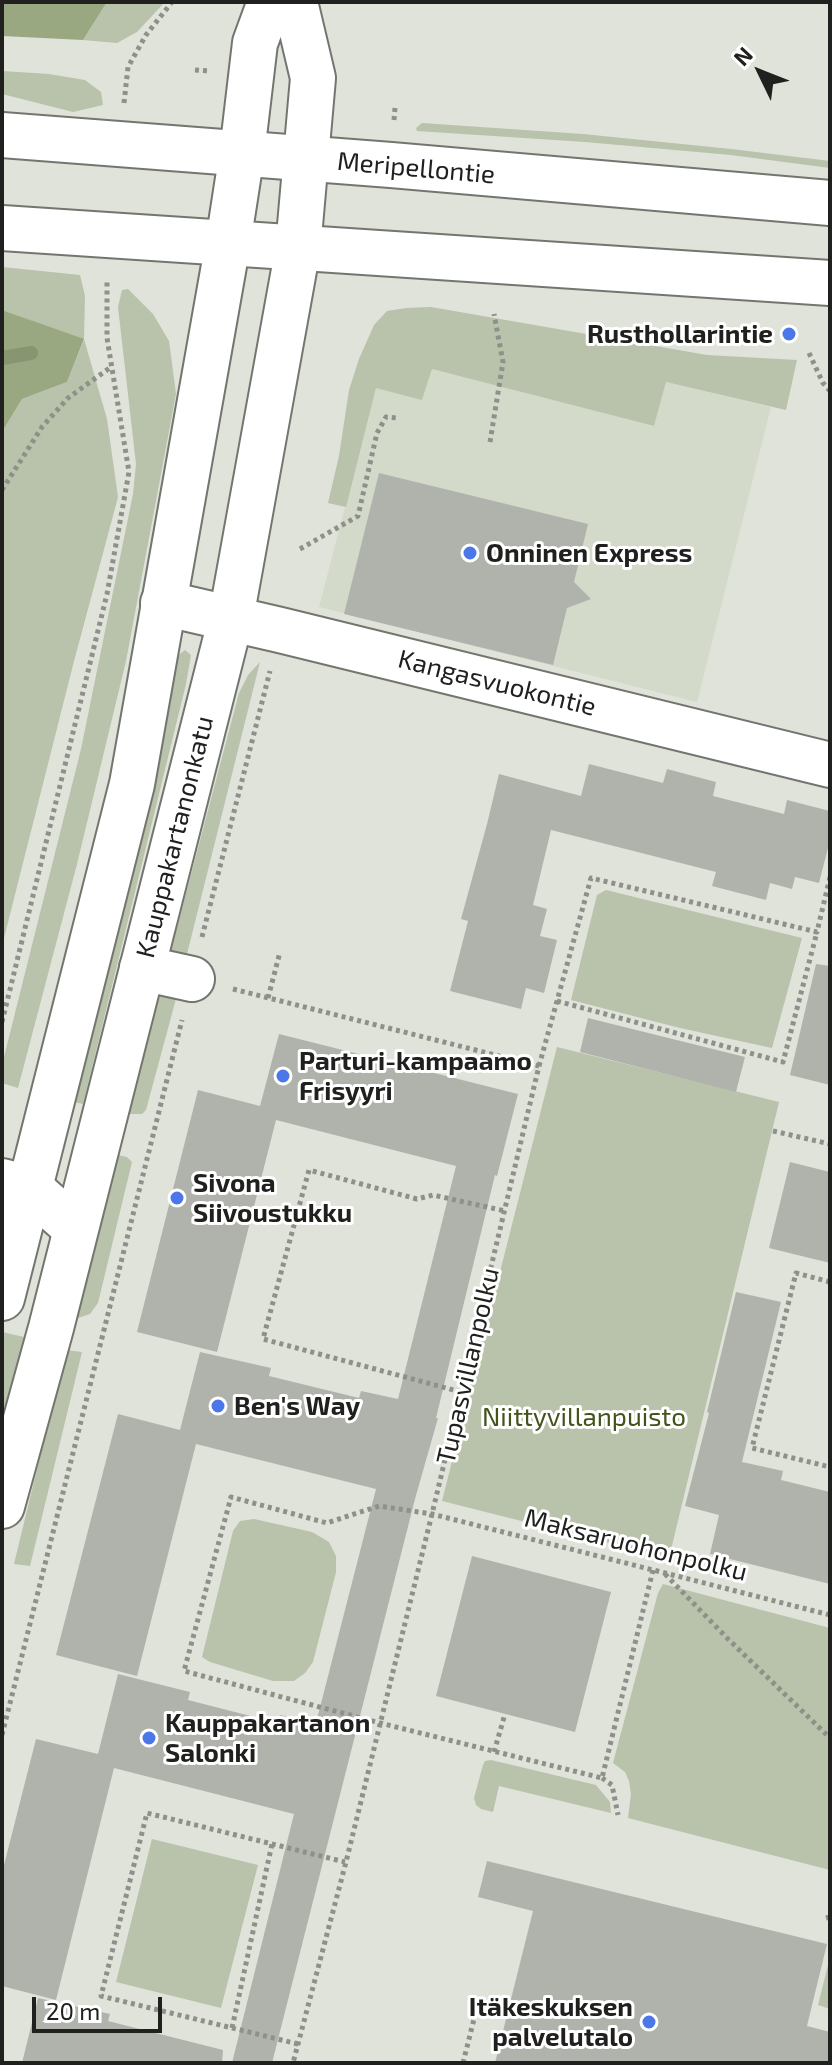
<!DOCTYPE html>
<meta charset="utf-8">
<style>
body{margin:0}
#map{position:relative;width:832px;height:2065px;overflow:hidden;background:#dfe3da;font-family:"Exo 2",sans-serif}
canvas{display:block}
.frame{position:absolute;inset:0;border:4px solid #20211e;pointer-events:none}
.north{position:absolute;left:720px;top:32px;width:80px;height:80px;-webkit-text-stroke:6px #fff;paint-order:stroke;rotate:313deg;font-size:22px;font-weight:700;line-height:32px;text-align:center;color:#20211e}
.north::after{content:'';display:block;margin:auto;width:28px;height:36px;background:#20211e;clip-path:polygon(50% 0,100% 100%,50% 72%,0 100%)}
.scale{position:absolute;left:32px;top:1997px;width:130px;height:36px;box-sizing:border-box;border:4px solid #20211e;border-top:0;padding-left:10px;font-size:24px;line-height:28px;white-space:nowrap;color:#20211e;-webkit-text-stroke:6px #fff;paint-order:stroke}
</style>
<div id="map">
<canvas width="832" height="2065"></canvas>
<div class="frame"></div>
<div class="north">N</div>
<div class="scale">20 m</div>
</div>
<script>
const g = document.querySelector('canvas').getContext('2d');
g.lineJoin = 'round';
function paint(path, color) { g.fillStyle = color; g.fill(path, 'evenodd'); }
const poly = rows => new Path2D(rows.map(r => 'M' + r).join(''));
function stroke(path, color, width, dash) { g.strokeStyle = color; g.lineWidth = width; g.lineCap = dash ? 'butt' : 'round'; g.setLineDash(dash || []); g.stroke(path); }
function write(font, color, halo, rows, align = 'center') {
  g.font = font + ' "Exo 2",sans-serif'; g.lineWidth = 6; g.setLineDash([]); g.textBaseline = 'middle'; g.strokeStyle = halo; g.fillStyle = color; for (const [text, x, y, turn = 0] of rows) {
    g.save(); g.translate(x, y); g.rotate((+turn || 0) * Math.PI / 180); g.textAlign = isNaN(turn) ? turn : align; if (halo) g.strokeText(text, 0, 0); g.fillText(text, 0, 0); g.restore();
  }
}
paint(poly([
 [432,369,654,426,666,382,771,407,697,702,319,607,376,388,422,399]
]), '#d3daca');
paint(poly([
 [107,2,165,2,137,32,117,43,83,40],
 [2,71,49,74,85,80,101,92,103,105,73,112,2,94],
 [422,123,583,134,731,149,830,161,830,168,731,155,585,142,417,131,416,128],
 [2,267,80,275,85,296,84,339,107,419,118,497,73,665,2,946,2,432,22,399,67,382,84,340,2,310],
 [128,289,153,314,169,341,176,394,126,661,77,864,18,1088,2,1083,2,1065,81,749,133,494,136,464,118,307,122,290],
 [431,307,707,355,797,360,786,410,666,382,654,426,432,369,422,400,376,388,346,507,328,503,339,456,349,390,359,359,374,325,387,311,406,308],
 [185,650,191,655,186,684,83,1104,63,1100,176,657],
 [260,662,185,962,169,958,239,693,248,675],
 [606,890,802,938,772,1048,680,1028,571,1000,597,895],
 [161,990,177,995,146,1110,142,1114,126,1114],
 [557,1047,779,1102,669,1558,442,1501],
 [113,1154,127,1157,132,1162,98,1303,90,1314,75,1319],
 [2,1332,24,1337,2,1425],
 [66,1350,82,1352,30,1566,14,1564],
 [254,1519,312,1532,329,1542,336,1556,336,1572,313,1662,305,1673,294,1681,273,1681,210,1662,202,1657,233,1531,240,1521],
 [663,1584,830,1628,830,1870,628,1818,631,1794,629,1781,625,1772,613,1763,658,1593],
 [491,1760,596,1785,610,1802,611,1813,499,1786,493,1812,481,1809,476,1805,474,1798,483,1765,485,1761],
 [152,1839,258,1865,221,2008,116,1982],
 [830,1957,830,2009,818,2005]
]), '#b9c2aa');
paint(poly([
 [2,2,107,2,83,40,2,36],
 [2,310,84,339,67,382,22,399,2,432]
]), '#9aa882');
stroke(poly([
 [2,358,31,353]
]), '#879570', 14);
paint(poly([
 [379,473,588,524,574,582,591,599,567,608,553,665,344,614],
 [589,764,663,783,667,769,716,782,713,796,784,814,787,800,830,811,830,840,819,883,795,877,792,889,770,883,766,900,712,886,716,872,551,830,533,905,547,909,540,936,557,940,544,993,526,988,521,1009,450,991,468,921,461,919,487,824,499,774,581,796],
 [816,964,830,966,830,1085,790,1075],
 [588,1018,745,1057,736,1092,580,1052],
 [279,1034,518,1094,497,1176,495,1175,436,1418,438,1418,415,1499,272,2063,232,2063,294,1814,114,1768,56,2000,2,1986,2,1873,36,1739,98,1754,118,1674,190,1692,188,1700,278,1723,280,1715,316,1723,376,1489,196,1444,137,1676,56,1655,118,1414,180,1430,200,1352,271,1368,269,1376,359,1398,361,1391,398,1399,456,1166,276,1120,217,1352,137,1332,198,1090,260,1106],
 [790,1162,830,1172,830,1263,769,1248],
 [736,1292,781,1302,742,1462,783,1471,781,1480,830,1492,830,1584,710,1554,719,1515,685,1506,709,1413,707,1412],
 [472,1556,611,1592,575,1732,436,1696],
 [487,1861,827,1944,807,2026,830,2032,830,2063,495,2063,533,1911,478,1897],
 [38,1998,110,2014,108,2021,223,2050,222,2063,22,2063]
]), '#b0b3ab');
const minor = poly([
 [163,603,280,630,830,765],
 [142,968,192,979],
 [2,1181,30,1188,75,1228]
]);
const secondary = poly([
 [2,1298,132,784,228,243,242,153,255,43,270,2],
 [2,1506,51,1328,231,618,298,248,313,78,295,2]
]);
const primary = poly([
 [2,135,391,165,830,203],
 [2,228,830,283]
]);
stroke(minor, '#73766f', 48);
stroke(secondary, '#73766f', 48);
stroke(primary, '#73766f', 48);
stroke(poly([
 [195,70,209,71],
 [124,103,128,67,146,35,172,2],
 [394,120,395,108],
 [809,353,823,383,830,391],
 [490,442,503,362,494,314],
 [2,490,42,427,68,398,111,367],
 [300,549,358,516,377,433,386,417,397,418],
 [202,937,270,671],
 [233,989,539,1066,432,1514,346,1862,293,2063],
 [268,998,280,952],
 [557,1001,783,1062,817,932],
 [2,1022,107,594,129,472,107,338,107,280],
 [539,1066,591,878,817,932,830,877],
 [773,1131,830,1144],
 [830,1282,796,1273,752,1448,830,1467],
 [461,1392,263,1339,309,1170,417,1199,433,1195,505,1211],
 [653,1570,602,1778,380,1723,184,1671,231,1497,327,1523,379,1506,432,1514,665,1573,830,1615],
 [665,1574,727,1638,830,1738],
 [2,1735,182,1020],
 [494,1752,505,1714],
 [602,1778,612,1785,618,1815],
 [826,1918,830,1917],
 [232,2028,272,1844],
 [298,2044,101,1996,147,1813,345,1862],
 [463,2063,478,2003]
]), '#8e918a', 5, [4, 4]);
stroke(minor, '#fff', 44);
stroke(secondary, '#fff', 44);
stroke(primary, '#fff', 44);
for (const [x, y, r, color] of [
 [789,334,8,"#4b77e9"],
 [470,553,8,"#4b77e9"],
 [283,1076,8,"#4b77e9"],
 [177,1198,8,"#4b77e9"],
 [218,1406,8,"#4b77e9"],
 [149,1738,8,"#4b77e9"],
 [649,2022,8,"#4b77e9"]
]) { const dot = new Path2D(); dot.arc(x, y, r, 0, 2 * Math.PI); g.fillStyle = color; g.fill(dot); stroke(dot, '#fff', 3); }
write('26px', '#20211e', '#fff', [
 ["Meripellontie",416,168,5],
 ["Kangasvuokontie",497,683,14],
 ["Kauppakartanonkatu",175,837,-76],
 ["Tupasvillanpolku",468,1366,-77],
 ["Maksaruohonpolku",636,1545,14]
]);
write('bold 26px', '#20211e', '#fff', [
 ["Rusthollarintie",773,334,"right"],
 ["Onninen Express",486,553],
 ["Parturi-kampaamo",299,1061],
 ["Frisyyri",299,1091],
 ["Sivona",193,1183],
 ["Siivoustukku",193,1213],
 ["Ben's Way",234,1406],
 ["Kauppakartanon",165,1723],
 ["Salonki",165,1753],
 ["Itäkeskuksen",633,2007,"right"],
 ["palvelutalo",633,2037,"right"]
], 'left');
write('26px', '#42541a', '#fff', [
 ["Niittyvillanpuisto",584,1417]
]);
</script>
